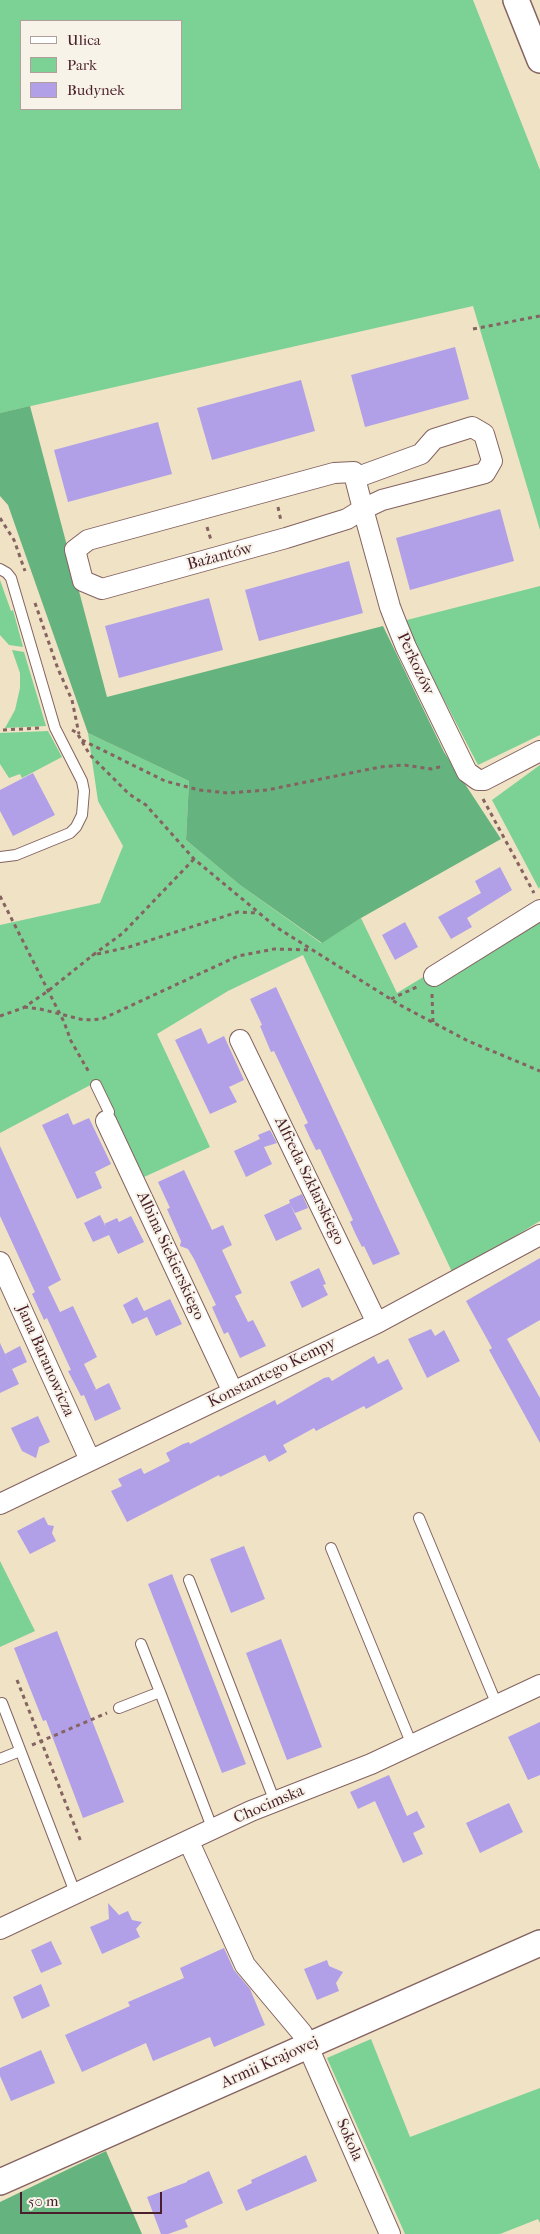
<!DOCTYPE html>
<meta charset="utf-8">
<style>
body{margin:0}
#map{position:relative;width:540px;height:2234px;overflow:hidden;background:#f0e2c5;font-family:"IM FELL French Canon",serif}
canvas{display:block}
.legend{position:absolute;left:20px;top:20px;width:162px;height:90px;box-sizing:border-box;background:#f7f3e8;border:1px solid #b29e9c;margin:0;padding:6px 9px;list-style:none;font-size:15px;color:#4a1f2b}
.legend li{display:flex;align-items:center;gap:10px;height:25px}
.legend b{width:25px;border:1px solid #b29e9c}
.scale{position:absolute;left:20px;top:2192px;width:142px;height:22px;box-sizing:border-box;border:2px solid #4a1f2b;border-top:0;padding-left:6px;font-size:15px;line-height:18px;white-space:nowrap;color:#4a1f2b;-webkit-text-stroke:4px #f7f3e8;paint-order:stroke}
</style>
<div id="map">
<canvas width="540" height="2234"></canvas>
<ul class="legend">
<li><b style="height:6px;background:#fff"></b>Ulica</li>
<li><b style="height:14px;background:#7cd195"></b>Park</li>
<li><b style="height:14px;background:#b1a0e7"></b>Budynek</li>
</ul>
<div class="scale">50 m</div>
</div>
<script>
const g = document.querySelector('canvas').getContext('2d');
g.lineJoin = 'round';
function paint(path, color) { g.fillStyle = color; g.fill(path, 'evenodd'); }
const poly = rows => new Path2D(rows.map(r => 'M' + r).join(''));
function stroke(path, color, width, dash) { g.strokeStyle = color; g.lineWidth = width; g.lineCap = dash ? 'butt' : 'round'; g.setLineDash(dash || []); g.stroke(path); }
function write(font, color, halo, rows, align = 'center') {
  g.font = font + ' "IM FELL French Canon",serif'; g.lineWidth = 4; g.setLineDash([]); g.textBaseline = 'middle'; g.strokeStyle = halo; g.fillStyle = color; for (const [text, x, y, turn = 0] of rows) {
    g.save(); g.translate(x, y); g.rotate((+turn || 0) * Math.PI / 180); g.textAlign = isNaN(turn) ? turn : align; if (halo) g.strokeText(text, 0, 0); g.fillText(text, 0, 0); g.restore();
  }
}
paint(poly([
 [0,0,473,0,540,170,540,530,473,306,0,413],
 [21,21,181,21,181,109,21,109],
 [0,580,11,611,13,610,23,647,9,645,0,635],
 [540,586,540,735,478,765,403,621],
 [12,650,24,652,46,726,5,728,15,710,20,688,20,673],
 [48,731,62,757,22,778,20,774,9,778,0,764,0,733],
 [88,733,189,781,186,840,240,885,321,943,361,918,397,993,540,906,540,1221,453,1274,303,955,228,991,157,1034,210,1147,144,1177,98,1081,0,1133,0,925,100,903,123,846,98,801],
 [540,765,540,886,539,889,492,800],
 [0,1561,35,1631,0,1647],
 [371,2039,410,2137,540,2088,540,2223,538,2219,500,2234,405,2234,327,2058]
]), '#7cd195');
paint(poly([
 [30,406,107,697,383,626,444,752,501,839,361,918,322,943,240,885,186,840,189,781,88,733,8,505,0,496,0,413],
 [106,2151,142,2234,0,2234,0,2202]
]), '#65b37e');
paint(poly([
 [455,347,469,399,365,427,351,375],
 [301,380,315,431,212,460,197,408],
 [158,422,172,474,68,502,54,450],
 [500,509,514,561,410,590,396,538],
 [349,561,363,613,259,641,245,590],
 [209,598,223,650,119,678,105,626],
 [33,773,55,815,13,836,0,811,0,790],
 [500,867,512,890,467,918,472,927,451,939,438,917,481,893,475,881],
 [405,922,418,947,395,960,382,935],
 [276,987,367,1183,400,1254,373,1265,364,1246,362,1247,356,1235,350,1222,353,1220,320,1149,316,1150,310,1138,304,1125,308,1123,274,1051,271,1052,260,1026,262,1025,250,999],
 [201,1028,208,1044,224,1036,244,1080,229,1087,237,1102,210,1114,175,1040],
 [68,1113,73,1125,89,1118,111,1164,95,1172,102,1188,77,1199,42,1125],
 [270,1130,277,1143,264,1147,272,1164,246,1177,234,1151,260,1139,258,1135],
 [0,1146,61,1280,48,1287,60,1312,73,1306,97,1357,84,1364,96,1389,93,1391,109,1383,121,1409,95,1421,84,1395,81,1396,68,1371,71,1370,47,1318,44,1320,32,1294,35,1292,0,1216],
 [184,1170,212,1230,223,1225,232,1245,222,1250,242,1293,235,1296,248,1322,253,1320,266,1346,240,1358,228,1332,224,1334,212,1307,216,1305,194,1259,188,1249,180,1246,181,1241,167,1209,170,1208,158,1182],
 [302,1194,308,1208,295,1213,290,1204,302,1229,276,1241,264,1215,290,1203,289,1200],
 [100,1215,106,1227,104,1224,117,1218,119,1222,131,1216,144,1242,118,1254,109,1235,93,1242,84,1223],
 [540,1258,540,1320,507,1339,540,1398,540,1443,489,1350,492,1348,466,1301],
 [319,1268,326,1284,323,1285,328,1295,302,1308,290,1282],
 [137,1297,144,1311,170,1299,182,1324,156,1336,147,1317,132,1324,123,1305],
 [431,1329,435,1336,444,1330,460,1361,427,1378,408,1339],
 [0,1343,19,1384,0,1393],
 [20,1346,27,1362,12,1369,5,1354],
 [374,1356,378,1364,388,1359,403,1389,366,1409,364,1406,316,1431,314,1428,283,1445,287,1452,269,1462,265,1455,220,1477,219,1475,127,1522,111,1491,122,1486,118,1479,141,1468,144,1474,170,1461,166,1453,183,1444,189,1442,190,1444,275,1400,277,1405,324,1378,329,1377,332,1381],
 [38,1416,50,1442,39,1447,36,1458,22,1451,11,1428],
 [44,1517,48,1525,54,1526,52,1533,56,1541,30,1554,17,1531],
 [244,1546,265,1599,231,1613,210,1559],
 [172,1574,246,1764,222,1773,148,1584],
 [57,1631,124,1802,83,1818,46,1720,43,1721,14,1648],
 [281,1639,322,1747,287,1760,246,1653],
 [540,1722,540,1775,528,1780,508,1737],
 [389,1775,407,1816,417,1811,425,1827,413,1833,423,1854,403,1863,375,1801,358,1809,350,1792],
 [509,1803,523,1832,480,1853,466,1823],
 [108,1903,119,1915,128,1911,132,1920,142,1922,136,1929,140,1937,102,1954,90,1927,109,1919],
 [51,1941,62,1964,41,1973,31,1950],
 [224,1948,234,1970,250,1989,265,2025,214,2047,210,2037,153,2061,146,2043,82,2072,65,2035,130,2006,128,2002,184,1978,180,1968],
 [327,1960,329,1966,343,1972,336,1983,339,1991,317,2000,304,1969],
 [41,1984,50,2006,22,2019,13,1997],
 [41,2050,55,2083,11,2101,0,2076,0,2068],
 [306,2155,317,2181,246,2211,237,2190,252,2183,251,2180],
 [209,2171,223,2203,185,2220,188,2227,168,2234,161,2234,147,2197,187,2182,187,2181]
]), '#b1a0e7');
const service = poly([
 [0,569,7,573,11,578,55,728,82,781,84,791,82,815,76,827,70,833,16,855,0,857],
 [96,1085,109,1112,106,1121],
 [419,1518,497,1705],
 [331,1548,412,1745],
 [189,1580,275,1802],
 [141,1644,160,1692],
 [2,1703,76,1895],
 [119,1708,160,1692,213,1830],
 [0,1759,20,1751]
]);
const minor = poly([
 [355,478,421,454,434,439,472,427,484,434,492,461,485,473,382,500,363,509,347,519,286,538,102,589,83,581,75,550,88,540,334,473,354,472,355,478,363,509,390,607,395,620,406,647,467,772,478,780,484,780,540,751],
 [434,976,540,910],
 [240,1040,377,1323],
 [106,1121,233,1392],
 [0,1262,90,1460],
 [0,1504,377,1323,540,1235],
 [189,1842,245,1965,302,2033,390,2234],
 [0,1929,251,1811,371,1764,540,1685]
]);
const tertiary = poly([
 [516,0,540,60],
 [0,2182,540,1943]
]);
stroke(service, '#846361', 12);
stroke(minor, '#846361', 22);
stroke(tertiary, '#846361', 28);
stroke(poly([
 [473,329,540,316],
 [278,507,281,521],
 [0,518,14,540,25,571],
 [207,527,211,540],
 [35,603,58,669,72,700,79,734],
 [3,730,41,728],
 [72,730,77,733,90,755,129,794,146,805,194,859,276,927,400,1005,468,1041,540,1071],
 [82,740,165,781,199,790,228,793,267,790,380,767,404,765,431,769,444,766],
 [483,799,534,893],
 [194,859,123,933,93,955,129,947,238,912,258,913],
 [0,896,64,1022,71,1041,90,1074],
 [432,994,433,1023],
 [391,999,419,986],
 [24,1007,40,1009,84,1020,102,1019,238,956,274,949,312,950],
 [0,1016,23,1008,48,991,93,955],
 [17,1680,81,1842],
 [32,1745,107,1713]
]), '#846361', 3, [4, 4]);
stroke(service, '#fff', 10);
stroke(minor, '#fff', 20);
stroke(tertiary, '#fff', 25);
write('16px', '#4a1f2b', '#f7f3e8', [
 ["Bażantów",220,557,-15],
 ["Perkozów",415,664,65],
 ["Alfreda Szklarskiego",309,1181,64],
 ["Albina Siekierskiego",170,1256,65],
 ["Jana Baranowicza",45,1361,66],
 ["Konstantego Kempy",272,1373,-26],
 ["Chocimska",269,1805,-23],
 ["Armii Krajowej",270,2063,-24],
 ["Sokola",349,2140,66]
]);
</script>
